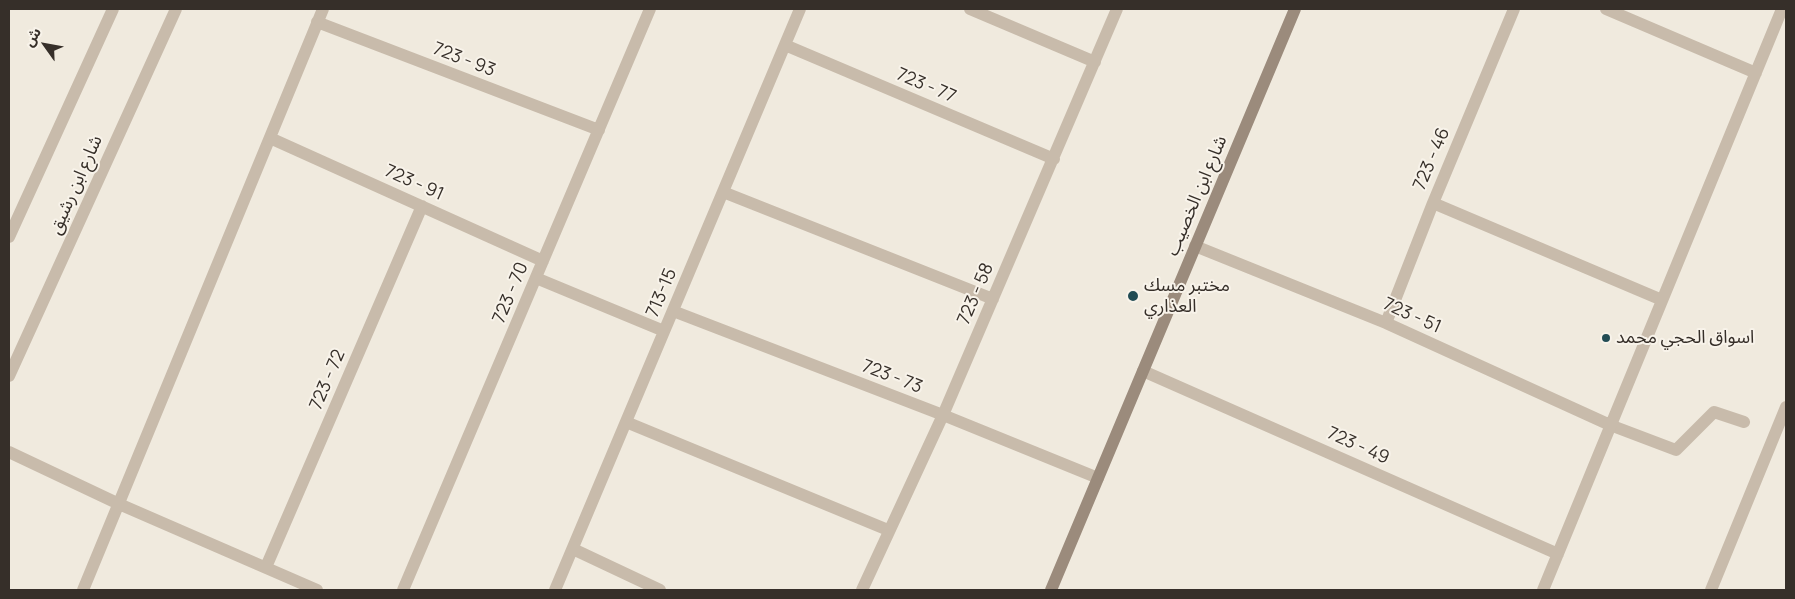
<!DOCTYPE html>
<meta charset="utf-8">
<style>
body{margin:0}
#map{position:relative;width:1795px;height:599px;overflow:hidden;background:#f0eade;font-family:Manrope,"Noto Sans Arabic",sans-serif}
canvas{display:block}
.frame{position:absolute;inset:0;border:10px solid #362f29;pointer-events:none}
.north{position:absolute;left:20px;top:20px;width:50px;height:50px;-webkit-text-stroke:4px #f8f3ea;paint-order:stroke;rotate:302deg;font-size:14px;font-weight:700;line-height:20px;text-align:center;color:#362f29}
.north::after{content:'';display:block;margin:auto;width:18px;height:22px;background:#362f29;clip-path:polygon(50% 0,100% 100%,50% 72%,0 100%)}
</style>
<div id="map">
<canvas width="1795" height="599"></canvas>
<div class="frame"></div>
<div class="north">ش</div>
</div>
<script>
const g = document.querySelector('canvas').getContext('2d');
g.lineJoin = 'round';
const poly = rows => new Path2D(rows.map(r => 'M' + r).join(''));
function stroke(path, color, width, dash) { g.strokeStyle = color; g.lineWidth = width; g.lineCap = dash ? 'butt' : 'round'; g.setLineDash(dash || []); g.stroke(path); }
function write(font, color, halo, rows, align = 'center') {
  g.font = font + ' Manrope,"Noto Sans Arabic",sans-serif'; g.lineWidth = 4; g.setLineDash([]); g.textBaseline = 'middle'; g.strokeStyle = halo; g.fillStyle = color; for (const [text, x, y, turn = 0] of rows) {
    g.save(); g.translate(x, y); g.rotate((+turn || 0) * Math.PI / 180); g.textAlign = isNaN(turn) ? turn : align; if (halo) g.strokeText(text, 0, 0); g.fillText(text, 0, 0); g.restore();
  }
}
stroke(poly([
 [1610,425,1676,450,1714,412,1744,422]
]), '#c8bbab', 12);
stroke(poly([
 [970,9,1095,62],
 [1606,9,1756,73],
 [317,22,599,130],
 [785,45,1054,159],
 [270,138,543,261],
 [723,192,993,299],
 [1433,203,1662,300],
 [9,237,113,9],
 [1195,246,1386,323,1610,425],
 [536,278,664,331],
 [673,311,943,415,1098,478],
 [1386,323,1433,203,1514,9],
 [1143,371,1558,554],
 [9,376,176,9],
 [626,422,888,530],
 [9,452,119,504,317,590],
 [573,549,660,590],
 [266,567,422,206],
 [83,590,323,9],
 [403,590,650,9],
 [555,590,800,9],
 [862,590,943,415,1117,9],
 [1543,590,1782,9],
 [1711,590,1786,407]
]), '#c8bbab', 12);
stroke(poly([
 [1051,590,1295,9]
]), '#9b8b7c', 12);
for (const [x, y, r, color] of [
 [1133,296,6,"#224c54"],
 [1606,338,5,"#224c54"]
]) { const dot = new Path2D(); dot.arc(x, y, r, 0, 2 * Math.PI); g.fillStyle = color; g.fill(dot); stroke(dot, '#f8f3ea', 2); }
write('18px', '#362f29', '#f8f3ea', [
 ["723 - 93",464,60,21],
 ["723 - 77",926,86,23],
 ["723 - 46",1432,159,-67],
 ["723 - 91",414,183,24],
 ["شارع ابن رشيق",76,185,-66],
 ["شارع ابن الخصيب",1197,196,-67],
 ["723 - 70",511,293,-67],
 ["713-15",662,293,-67],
 ["723 - 58",976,294,-67],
 ["723 - 51",1412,316,24],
 ["723 - 73",892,377,21],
 ["723 - 72",328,380,-67],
 ["723 - 49",1358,446,24]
]);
write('18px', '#362f29', '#f8f3ea', [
 ["مختبر مسك",1144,286],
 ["العذاري",1144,307],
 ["اسواق الحجي محمد",1616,338]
], 'left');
</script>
